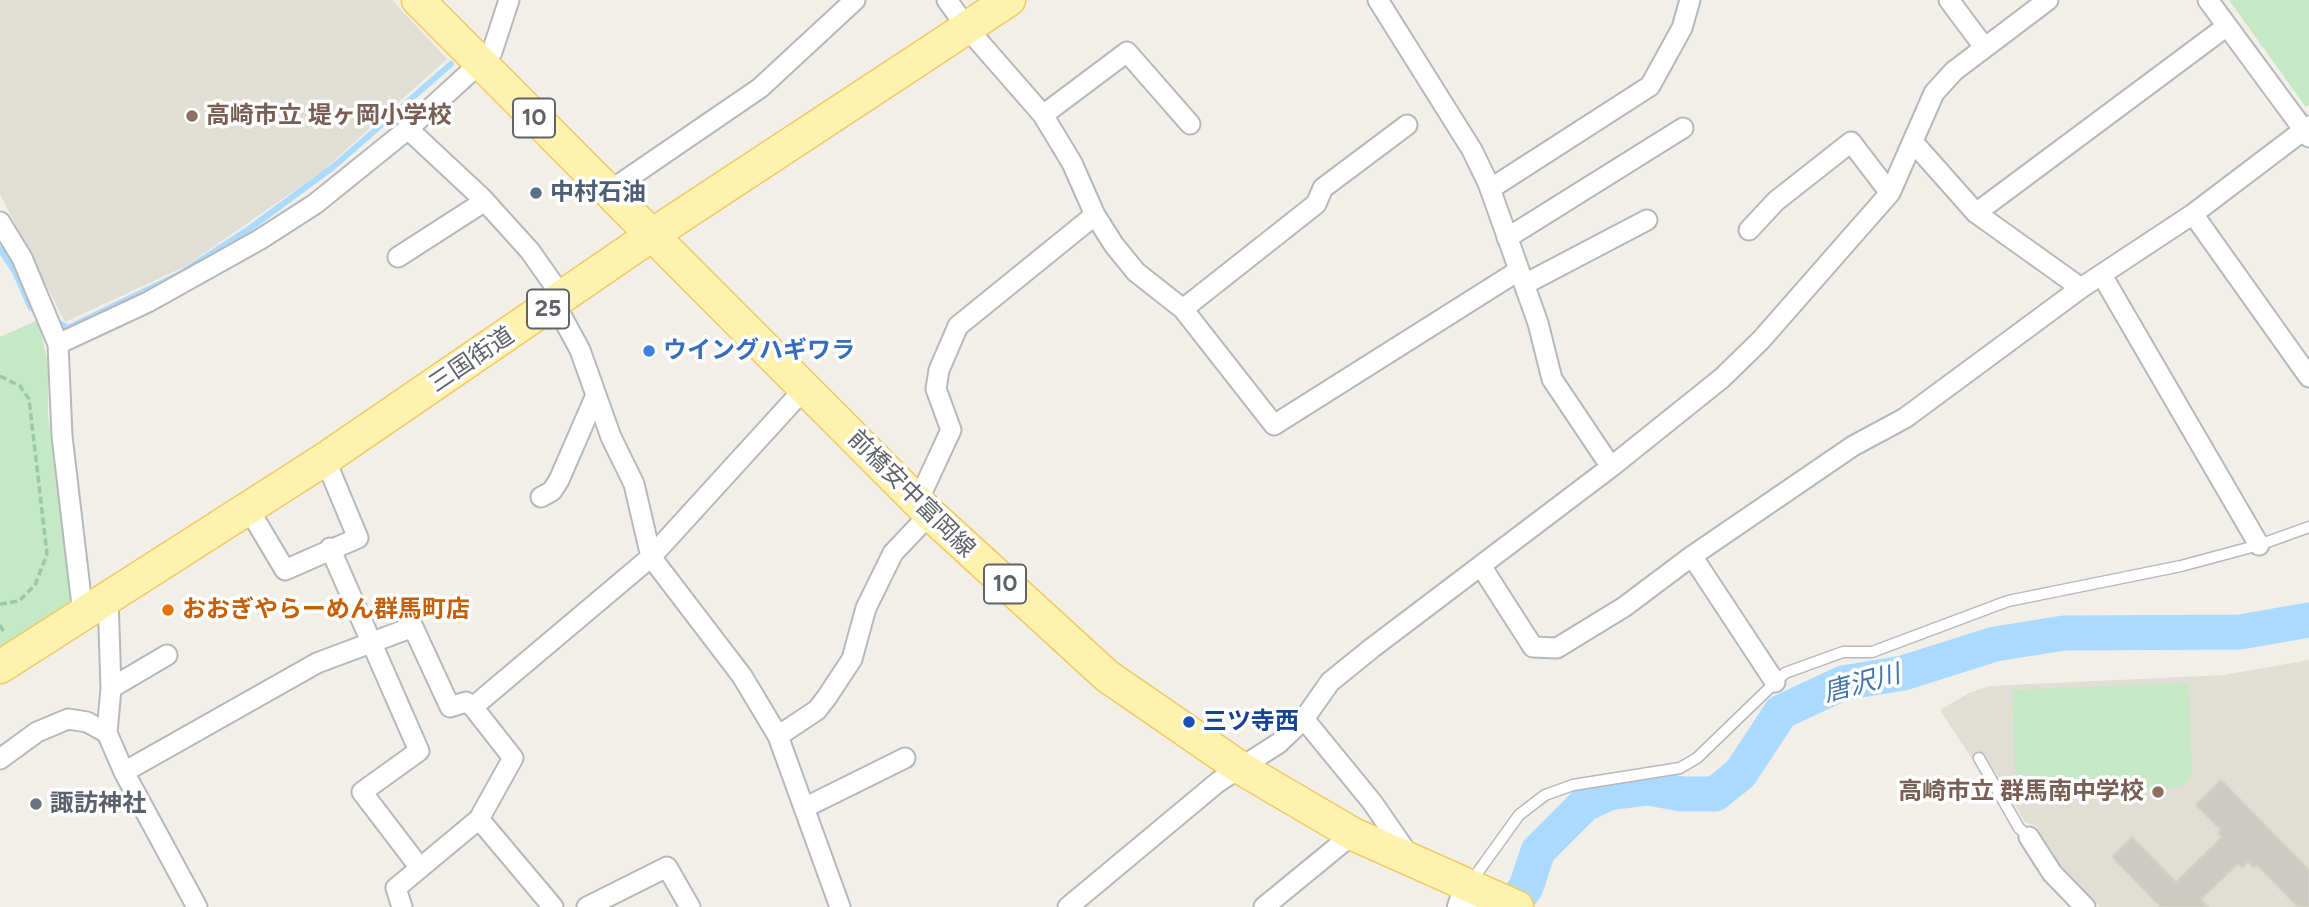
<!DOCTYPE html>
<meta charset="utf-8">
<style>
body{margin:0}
canvas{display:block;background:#f1efe8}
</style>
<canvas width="2309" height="907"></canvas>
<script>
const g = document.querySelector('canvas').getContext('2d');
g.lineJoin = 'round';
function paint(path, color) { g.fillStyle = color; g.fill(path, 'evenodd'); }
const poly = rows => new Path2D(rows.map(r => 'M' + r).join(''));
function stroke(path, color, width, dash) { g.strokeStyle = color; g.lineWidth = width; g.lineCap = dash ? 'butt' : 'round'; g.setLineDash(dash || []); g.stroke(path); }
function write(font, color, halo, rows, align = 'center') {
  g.font = font + ' Figtree,"Noto Sans JP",sans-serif'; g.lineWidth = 7; g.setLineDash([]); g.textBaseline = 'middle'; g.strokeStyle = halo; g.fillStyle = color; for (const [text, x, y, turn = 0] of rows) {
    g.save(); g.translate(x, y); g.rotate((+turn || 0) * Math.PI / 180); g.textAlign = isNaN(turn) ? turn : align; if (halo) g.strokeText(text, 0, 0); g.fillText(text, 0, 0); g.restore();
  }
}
paint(poly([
 [0,0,392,0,447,59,320,173,184,267,65,322,0,194],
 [2309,660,2309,907,2100,907,2060,865,2036,826,2025,822,1985,755,1974,762,1940,710,1969,693,1989,686,2224,675]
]), '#e1ded6');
paint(poly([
 [2229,0,2309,0,2309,105,2305,106],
 [38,320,48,363,48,415,71,605,0,652,0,337],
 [2188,683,2192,770,2189,780,2181,785,2174,788,2016,789,2012,690]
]), '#c5e8c5');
stroke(poly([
 [0,249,15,272,31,308,38,312],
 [54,320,68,328,178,275,249,229,333,167,451,64]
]), '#aadaff', 6);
stroke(poly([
 [1512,907,1526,887,1538,851,1585,804,1609,793,1648,788,1682,794,1715,794,1740,774,1781,712,1843,683,1903,673,1995,644,2064,633,2240,632,2309,620]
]), '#aadaff', 35);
const building = poly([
 [2221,780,2309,870,2309,907,2298,907,2257,865,2254,868,2248,862,2242,868,2238,864,2201,899,2208,907,2161,907,2112,857,2132,837,2176,882,2222,837,2218,833,2221,830,2196,805,2221,780]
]);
paint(building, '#cccac5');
stroke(building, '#d6d1c6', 2);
const lane = poly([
 [1979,758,2019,828,2029,837],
 [1470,883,1519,815,1545,795,1573,785,1680,768,1697,758,1785,673,1843,652,1872,652,2008,601,2181,566,2259,545,2309,527]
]);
const street = poly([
 [947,0,967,28,1043,115,1072,163,1095,215,1114,245,1136,272,1183,309,1274,425,1518,271],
 [1378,0,1472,150,1488,183,1538,323,1552,379,1611,467],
 [1949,0,1984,47],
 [2208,0,2309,137],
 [1043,115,1127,52,1190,124],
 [408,129,483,199,530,251,563,298],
 [1913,142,1976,213,2081,288],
 [1490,189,1650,86,1682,28,1690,0],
 [608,192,760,88,855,0],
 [1976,213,2227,26],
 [2193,214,2309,377],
 [0,222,22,258,58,344,62,436,83,614],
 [1749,230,1776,201,1851,142,1890,193],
 [1507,238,1683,128],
 [398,257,485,201],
 [2103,277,2259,545],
 [1525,284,1647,220],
 [555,304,580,350,611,437,634,484,651,557,742,676,778,736,840,907],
 [1183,309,1316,204,1323,188,1407,125],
 [58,344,148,302,259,240,315,204,408,129,492,52,509,0],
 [541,497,552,491,559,480,596,395],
 [918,501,951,430,936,389,939,370,958,326,1095,215],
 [248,508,285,570,358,538,325,459],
 [330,548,419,751,362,792,420,868],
 [1692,556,1775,682],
 [1481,566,1533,647,1557,648,1624,607,1692,556,1853,446,1905,418,2081,288,2193,214,2309,126],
 [108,598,111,688,107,733,124,772,197,907],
 [111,688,167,655],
 [473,707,651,557,805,388],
 [1304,719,1372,802,1410,857],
 [778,736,817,710,827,697,852,659,866,608,893,553,930,514],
 [0,759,37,732,68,719,87,722,107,733],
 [124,772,317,663,413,627,450,707,466,702,473,707,513,758,479,819,396,888,402,907],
 [804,808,905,758],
 [479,819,553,907],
 [2029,837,2052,873,2085,907],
 [587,907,667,867,690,907],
 [1068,907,1218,782,1279,743,1304,719,1330,682,1372,648,1611,467,1722,378,1761,340,1890,193,1934,93,1954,71,2048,0],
 [1264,907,1353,834]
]);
const secondary = poly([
 [1462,907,1470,884]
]);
const primary = poly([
 [418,0,930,514,1107,676,1239,767,1353,834,1517,907],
 [0,667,325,459,652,235,1009,0]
]);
stroke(lane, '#b5b8bc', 13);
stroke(street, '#b5b8bc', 23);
stroke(secondary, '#b6babf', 32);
stroke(primary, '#f2c960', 35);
stroke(poly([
 [0,376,20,386,29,399,47,554,35,585,19,601,0,604],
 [0,625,5,634]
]), '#9cc7a9', 3.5, [7, 3.5]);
stroke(lane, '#fff', 10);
stroke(street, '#fff', 19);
stroke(secondary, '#fff', 28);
stroke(primary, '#fff2af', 32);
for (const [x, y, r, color] of [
 [192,116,7,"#8d6e63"],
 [536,193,7,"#5c6f8a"],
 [649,351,7,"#3f7fe0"],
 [168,610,7,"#e8710a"],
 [1189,722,7,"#1a4fb4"],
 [2158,792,7,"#8d6e63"],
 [36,804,7,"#6b7280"]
]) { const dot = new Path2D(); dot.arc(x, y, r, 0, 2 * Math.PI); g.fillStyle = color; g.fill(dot); stroke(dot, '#fff', 2.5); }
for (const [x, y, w] of [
 [534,118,42],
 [548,309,42],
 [1005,584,42]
]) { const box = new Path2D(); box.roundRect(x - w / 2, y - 19.5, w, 39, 5); g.fillStyle = '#fff'; g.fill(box); stroke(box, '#5f6368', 2); }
write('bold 23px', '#5f6368', null, [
 ["10",534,118],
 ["25",548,309],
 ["10",1005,584]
]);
write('bold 24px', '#785e54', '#fff', [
 ["高崎市立 堤ヶ岡小学校",206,116],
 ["高崎市立 群馬南中学校",2144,792,"right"]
], 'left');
write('bold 24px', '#4e5e75', '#fff', [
 ["中村石油",550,193]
], 'left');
write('bold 24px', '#366cbe', '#fff', [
 ["ウイングハギワラ",663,351]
], 'left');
write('24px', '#5f6368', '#fff', [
 ["三国街道",472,360,-34],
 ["前橋安中富岡線",911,494,45]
]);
write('bold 24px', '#c56008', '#fff', [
 ["おおぎやらーめん群馬町店",182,610]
], 'left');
write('bold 24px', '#164399', '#fff', [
 ["三ツ寺西",1203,722]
], 'left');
write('bold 24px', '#5b616d', '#fff', [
 ["諏訪神社",50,804]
], 'left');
write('italic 26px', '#4174aa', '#fff', [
 ["唐沢川",1862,684,-15]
]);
</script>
